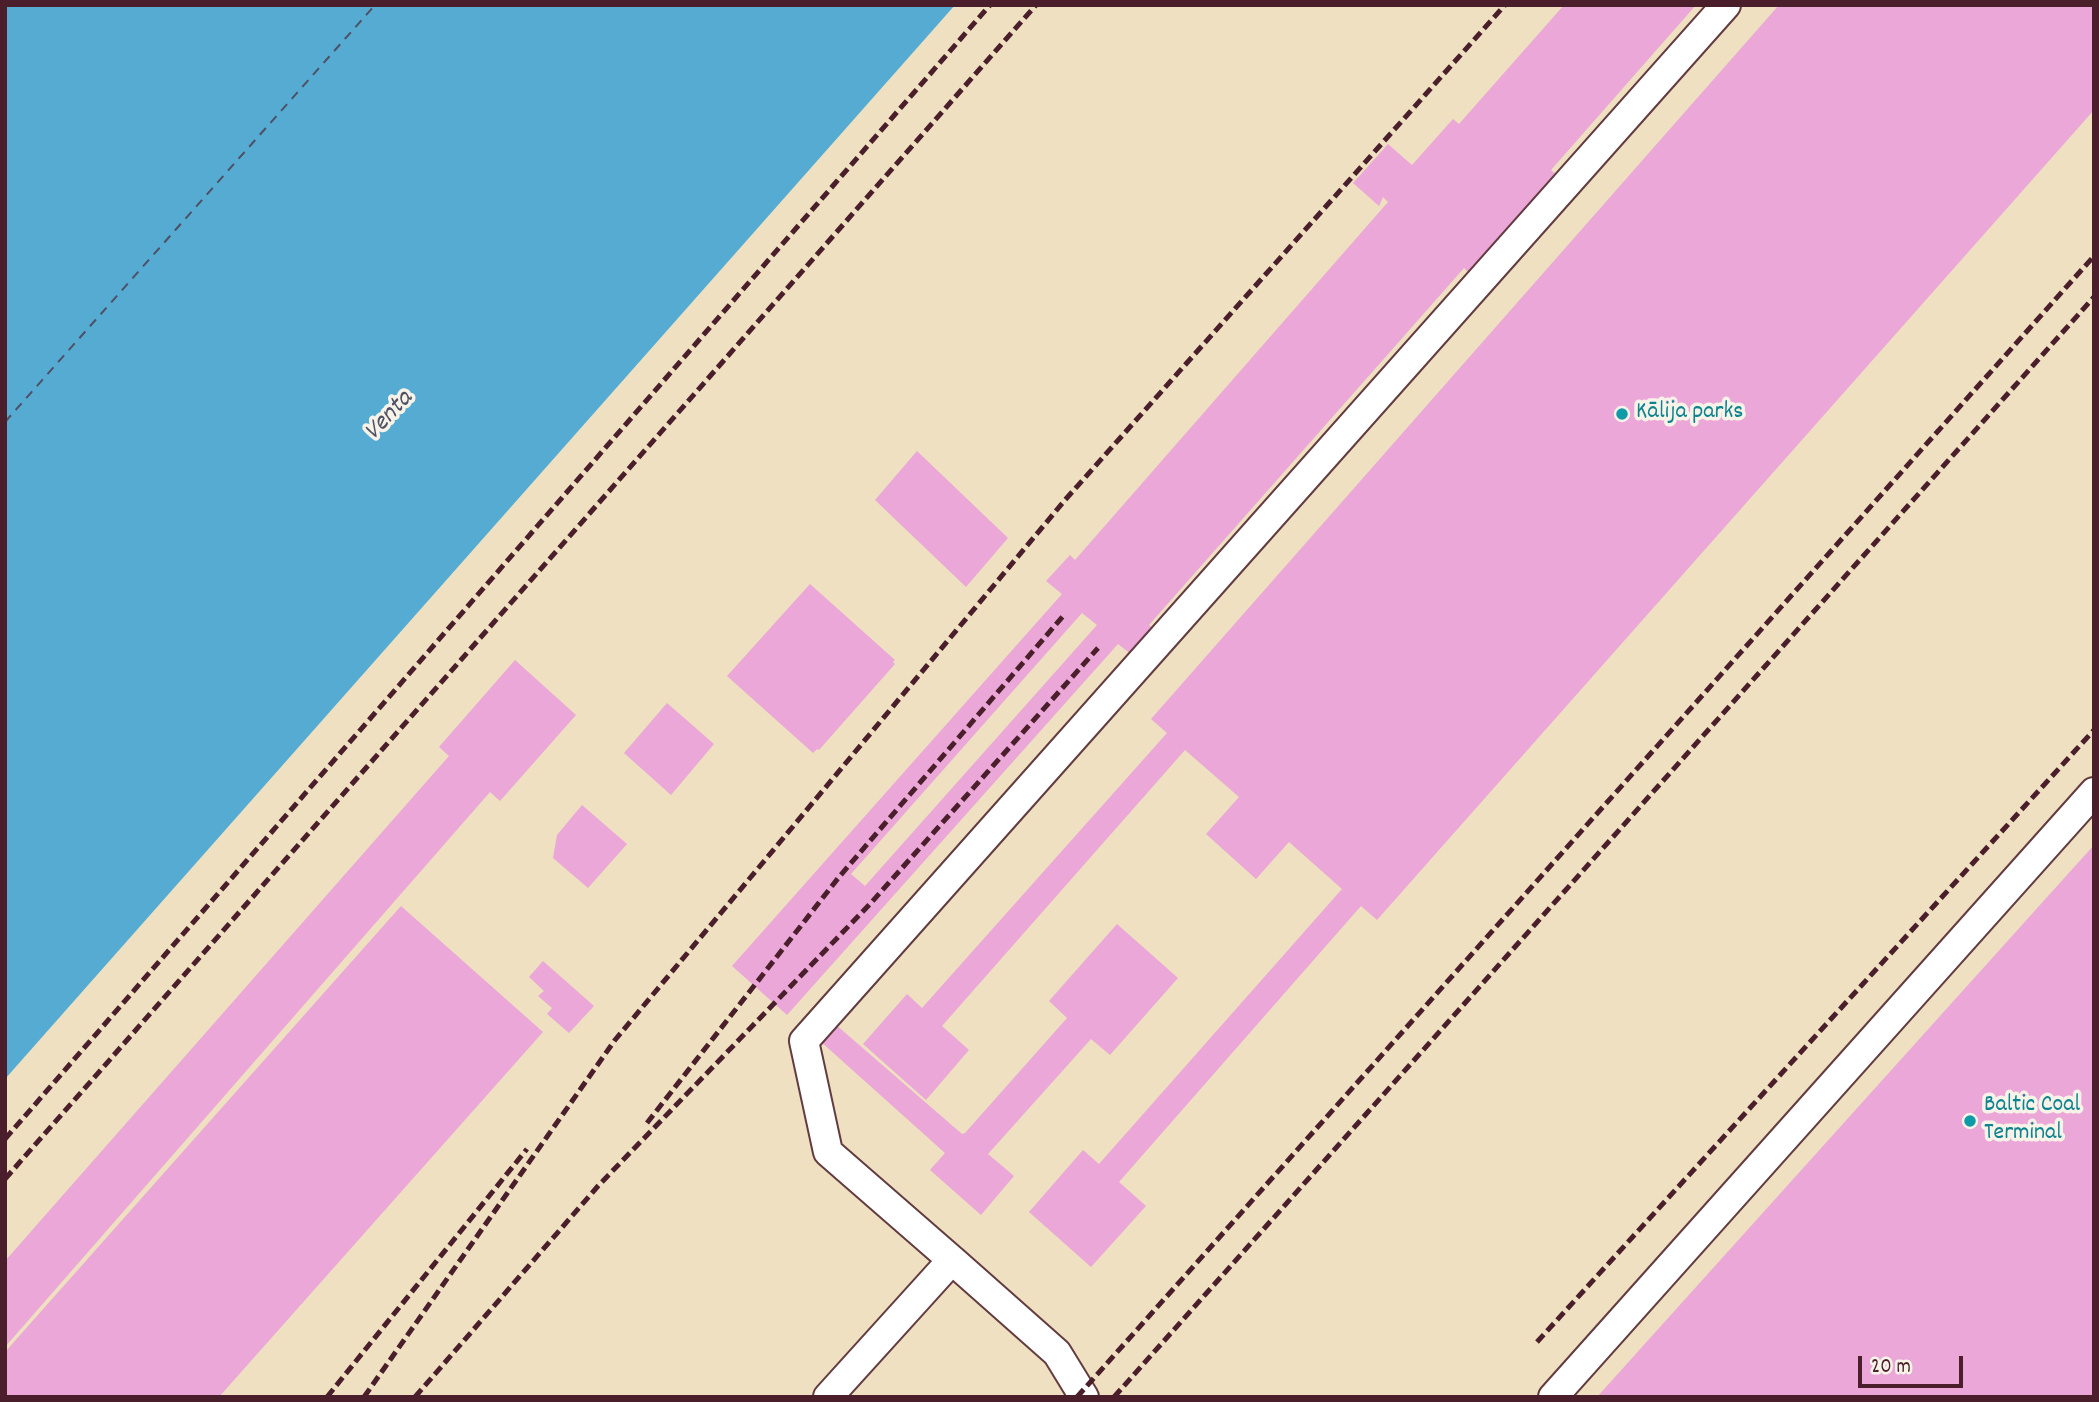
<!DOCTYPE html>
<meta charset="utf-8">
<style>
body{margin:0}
#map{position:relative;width:2099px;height:1402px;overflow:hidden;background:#eee0c0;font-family:Dekko,sans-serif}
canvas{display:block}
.frame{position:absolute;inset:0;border:7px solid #4a1f2b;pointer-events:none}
.scale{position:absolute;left:1858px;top:1356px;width:105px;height:32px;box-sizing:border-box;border:4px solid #4a1f2b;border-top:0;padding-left:9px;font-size:21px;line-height:24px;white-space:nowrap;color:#4a1f2b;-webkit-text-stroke:5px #f7f3e8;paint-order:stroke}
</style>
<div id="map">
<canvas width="2099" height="1402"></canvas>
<div class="frame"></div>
<div class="scale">20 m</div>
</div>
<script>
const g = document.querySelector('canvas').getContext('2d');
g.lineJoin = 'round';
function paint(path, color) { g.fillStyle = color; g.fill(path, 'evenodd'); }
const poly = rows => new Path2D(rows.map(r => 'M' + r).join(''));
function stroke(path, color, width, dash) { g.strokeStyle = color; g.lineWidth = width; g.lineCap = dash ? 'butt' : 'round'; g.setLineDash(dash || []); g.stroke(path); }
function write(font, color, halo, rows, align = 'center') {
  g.font = font + ' Dekko,sans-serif'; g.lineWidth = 7; g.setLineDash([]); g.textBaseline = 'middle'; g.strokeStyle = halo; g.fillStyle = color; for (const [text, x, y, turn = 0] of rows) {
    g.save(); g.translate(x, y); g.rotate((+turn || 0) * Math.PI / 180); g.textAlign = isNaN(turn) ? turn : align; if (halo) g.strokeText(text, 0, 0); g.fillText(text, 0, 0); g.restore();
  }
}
paint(poly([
 [5,5,955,5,5,1079]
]), '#56abd2');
stroke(poly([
 [5,422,375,5]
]), '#4e5065', 2, [9, 7]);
paint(poly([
 [1564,5,1696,5,1551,170,1558,176,1470,274,1464,268,1149,625,1154,630,1132,655,1118,644,787,1015,732,966,1062,594,1046,581,1070,555,1075,560,1388,202,1383,197,1379,206,1353,183,1388,144,1412,165,1453,119,1459,124],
 [1082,613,1097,625,865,886,851,874],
 [1779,5,2094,5,2094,110,1377,920,1361,906,1119,1182,1146,1206,1091,1267,1029,1212,1083,1150,1099,1164,1342,889,1289,842,1256,879,1206,834,1239,797,1185,750,942,1026,969,1050,926,1100,863,1044,907,994,922,1008,1167,733,1151,719],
 [917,451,1008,538,966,587,875,500],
 [810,584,895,660,893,662,895,664,819,750,817,749,813,753,727,676],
 [515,660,576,715,500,801,490,792,5,1347,5,1261,449,756,439,747],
 [667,703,714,744,671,795,624,753],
 [582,805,627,844,588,888,553,858,557,835],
 [2094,845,2094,1397,1597,1397],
 [401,906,543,1032,219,1397,5,1397,5,1352],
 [1117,924,1178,978,1110,1055,1091,1039,988,1154,1014,1176,981,1215,930,1170,945,1153,820,1041,835,1024,962,1134,965,1133,1067,1018,1049,1001],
 [543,961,594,1006,569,1033,547,1014,552,1008,538,996,544,991,529,977]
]), '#eaa7d7');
const street = poly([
 [952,1260,1057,1353,1084,1397],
 [828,1397,952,1260,828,1152,804,1041,1726,5],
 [1553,1397,2094,792]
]);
stroke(street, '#633c41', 32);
stroke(street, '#fff', 28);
stroke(poly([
 [647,1123,839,877,1064,615],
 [5,1139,990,5],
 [5,1179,1036,5],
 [1537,1342,2094,730],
 [327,1397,527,1149],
 [364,1397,615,1040,1065,500,1505,5],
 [415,1397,598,1186,870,904,1098,648],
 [1077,1397,2094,256],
 [1114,1397,2094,297]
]), '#4a1f2b', 5, [10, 5]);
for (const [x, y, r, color] of [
 [1622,414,7,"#0f9aa8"],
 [1970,1121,7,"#0f9aa8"]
]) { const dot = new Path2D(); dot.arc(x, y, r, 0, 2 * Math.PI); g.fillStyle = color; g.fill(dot); stroke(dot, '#f7f3e8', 2.5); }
write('24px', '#0d838f', '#f7f3e8', [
 ["Kālija parks",1636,414],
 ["Baltic Coal",1984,1107],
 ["Terminal",1984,1135]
], 'left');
write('italic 26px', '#4e5065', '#f7f3e8', [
 ["Venta",390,417,-47]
]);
</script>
